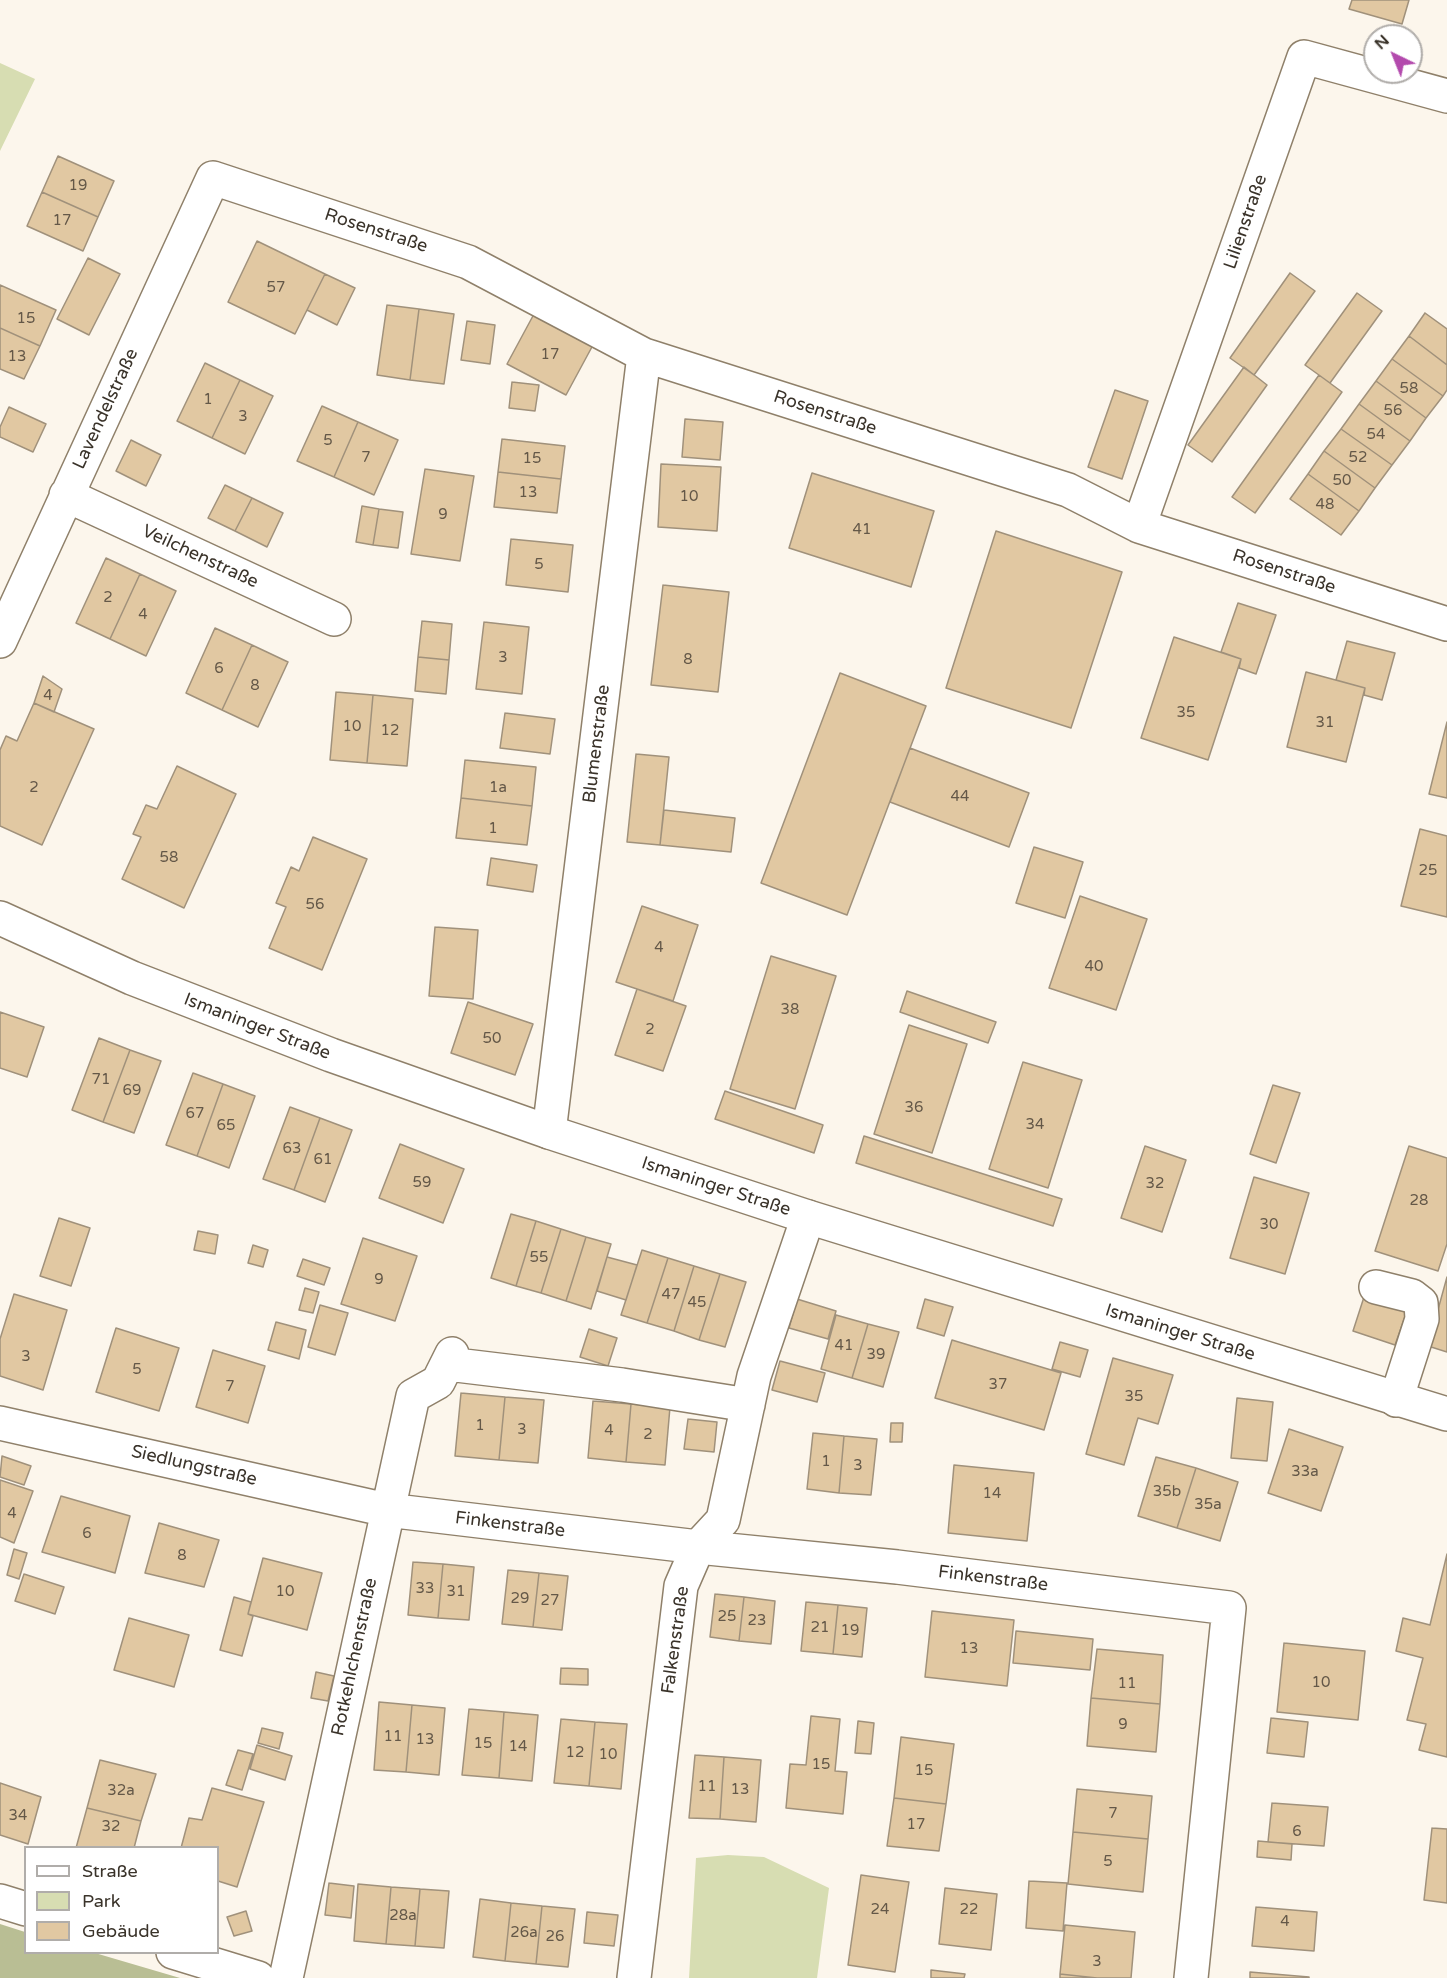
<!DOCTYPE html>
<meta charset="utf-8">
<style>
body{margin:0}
#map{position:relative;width:1447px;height:1978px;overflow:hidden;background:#fcf6ec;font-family:"Varela Round",sans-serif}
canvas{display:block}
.legend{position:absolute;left:24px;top:1846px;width:195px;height:108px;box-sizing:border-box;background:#fff;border:2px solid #b0adaa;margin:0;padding:8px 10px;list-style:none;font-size:18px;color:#3a332a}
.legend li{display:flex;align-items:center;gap:12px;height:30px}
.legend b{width:30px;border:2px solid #b0adaa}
.north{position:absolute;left:1363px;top:24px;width:60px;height:60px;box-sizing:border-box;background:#fff;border:2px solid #b0adaa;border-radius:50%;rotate:317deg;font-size:16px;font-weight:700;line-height:24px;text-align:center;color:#3a332a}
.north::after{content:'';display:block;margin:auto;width:21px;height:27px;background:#b34aad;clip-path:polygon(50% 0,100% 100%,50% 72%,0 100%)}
</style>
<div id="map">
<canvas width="1447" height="1978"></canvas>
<ul class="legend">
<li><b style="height:8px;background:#fff"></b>Straße</li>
<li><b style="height:16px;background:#d7ddb2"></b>Park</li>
<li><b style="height:16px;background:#e1c8a2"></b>Gebäude</li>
</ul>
<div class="north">N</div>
</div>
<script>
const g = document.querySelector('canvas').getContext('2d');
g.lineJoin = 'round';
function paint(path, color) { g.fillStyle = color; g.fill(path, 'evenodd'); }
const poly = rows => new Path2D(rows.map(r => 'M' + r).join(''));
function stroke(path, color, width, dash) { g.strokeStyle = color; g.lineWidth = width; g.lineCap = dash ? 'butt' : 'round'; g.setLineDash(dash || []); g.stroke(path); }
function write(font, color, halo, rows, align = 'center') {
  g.font = font + ' "Varela Round",sans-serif'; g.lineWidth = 4.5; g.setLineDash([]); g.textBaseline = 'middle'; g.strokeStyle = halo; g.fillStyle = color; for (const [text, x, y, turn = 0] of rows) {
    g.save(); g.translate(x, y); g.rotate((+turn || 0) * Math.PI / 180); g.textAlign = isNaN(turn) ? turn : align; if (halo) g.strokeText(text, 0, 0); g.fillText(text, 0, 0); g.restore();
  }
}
paint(poly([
 [0,63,35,79,0,151],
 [728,1855,764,1857,829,1888,817,1978,689,1978,696,1858]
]), '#d7ddb2');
paint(poly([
 [0,1924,25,1932,26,1952,95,1953,180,1978,0,1978]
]), '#b9be94');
const building = poly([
 [1352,0,1409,0,1402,24,1349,9,1352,0],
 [58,156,114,181,98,217,42,192,58,156],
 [42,192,98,217,83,251,27,226,42,192],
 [257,241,325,274,295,334,228,302,257,241],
 [88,258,120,274,89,335,57,319,88,258],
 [1290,273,1315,291,1254,375,1230,358,1290,273],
 [325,274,355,288,337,325,307,310,325,274],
 [0,285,56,310,40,346,0,328,0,285],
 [1357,293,1382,311,1330,383,1305,365,1357,293],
 [387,305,419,309,410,380,377,375,387,305],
 [419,309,454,314,444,384,410,380,419,309],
 [1425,313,1447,329,1447,365,1409,336,1425,313],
 [534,314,593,345,566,395,507,364,534,314],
 [467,321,495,325,490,364,461,360,467,321],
 [0,328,40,346,24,379,0,369,0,328],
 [1409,336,1447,365,1447,390,1443,396,1392,359,1409,336],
 [1392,359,1443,396,1426,418,1376,381,1392,359],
 [205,363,240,380,212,438,177,421,205,363],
 [1244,367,1267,385,1212,462,1188,445,1244,367],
 [1319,375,1342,392,1255,513,1232,497,1319,375],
 [240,380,273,396,245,454,212,438,240,380],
 [1376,381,1426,418,1410,441,1359,404,1376,381],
 [512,382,539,385,535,411,509,408,512,382],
 [1115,390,1148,401,1122,479,1088,467,1115,390],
 [1359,404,1410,441,1392,465,1341,429,1359,404],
 [322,406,358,422,334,477,297,461,322,406],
 [9,407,46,424,33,452,0,437,0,427,9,407],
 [685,419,723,422,720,460,682,457,685,419],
 [358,422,398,440,374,495,334,477,358,422],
 [1341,429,1392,465,1375,488,1324,451,1341,429],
 [502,439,565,446,561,479,498,472,502,439],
 [131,440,161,455,146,486,116,471,131,440],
 [1324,451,1375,488,1359,511,1308,474,1324,451],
 [661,464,721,467,717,531,658,527,661,464],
 [425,469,474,476,460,561,411,554,425,469],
 [498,472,561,479,557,513,494,507,498,472],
 [812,473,934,511,911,587,789,548,812,473],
 [1308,474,1359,511,1341,535,1290,499,1308,474],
 [225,485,252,498,235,531,208,518,225,485],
 [252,498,283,513,267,547,235,531,252,498],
 [362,506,379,509,373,545,356,542,362,506],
 [379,509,403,512,398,548,373,545,379,509],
 [996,531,1122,572,1071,728,946,688,996,531],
 [511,539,573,545,568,592,506,585,511,539],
 [106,558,140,574,110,639,76,623,106,558],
 [140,574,176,591,146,656,110,639,140,574],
 [663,585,729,592,718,692,651,685,663,585],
 [1238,603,1276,615,1256,674,1239,668,1241,659,1221,652,1238,603],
 [422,621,452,624,449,660,418,657,422,621],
 [484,622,529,627,522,694,476,689,484,622],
 [215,628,252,645,222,710,186,693,215,628],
 [1174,637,1241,659,1208,760,1141,738,1174,637],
 [1347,641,1395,653,1382,700,1364,695,1365,688,1336,680,1347,641],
 [252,645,288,662,258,727,222,710,252,645],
 [418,657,449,660,446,694,415,691,418,657],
 [1306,672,1365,688,1346,762,1287,747,1306,672],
 [840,673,926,706,847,915,761,883,840,673],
 [43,676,62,689,54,712,34,703,43,676],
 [336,692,373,695,367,763,330,760,336,692],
 [373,695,413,699,407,766,367,763,373,695],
 [34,703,94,729,42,845,0,826,0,750,6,736,17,741,34,703],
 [505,713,555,719,550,754,500,748,505,713],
 [1447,722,1447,798,1429,794,1447,722],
 [910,748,1029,793,1009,847,890,802,910,748],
 [636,754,669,757,660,845,627,842,636,754],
 [465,760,536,767,532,806,461,798,465,760],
 [177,766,236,794,184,908,122,879,141,837,133,834,146,805,157,809,177,766],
 [461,798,532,806,527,845,456,838,461,798],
 [664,810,735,818,731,852,660,845,664,810],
 [1420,829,1447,836,1447,917,1401,906,1420,829],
 [313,837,367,859,322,970,269,948,286,907,276,903,291,867,299,871,313,837],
 [1034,847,1083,862,1065,918,1016,903,1034,847],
 [491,858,537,865,533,892,487,885,491,858],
 [1080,896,1147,919,1116,1010,1049,988,1080,896],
 [642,906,698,925,673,1001,616,982,642,906],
 [435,927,478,930,473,999,429,996,435,927],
 [771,956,836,976,795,1109,730,1089,771,956],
 [637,989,686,1006,663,1071,615,1055,637,989],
 [907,991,996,1022,988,1043,900,1012,907,991],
 [468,1002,533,1024,515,1075,451,1053,468,1002],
 [0,1012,44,1027,27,1077,0,1068,0,1012],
 [909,1025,967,1044,932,1153,874,1134,909,1025],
 [99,1038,130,1050,103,1122,72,1110,99,1038],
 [130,1050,161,1061,134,1133,103,1122,130,1050],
 [1023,1062,1082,1080,1048,1188,989,1169,1023,1062],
 [193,1073,223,1084,197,1156,166,1145,193,1073],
 [223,1084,255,1096,229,1168,197,1156,223,1084],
 [1273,1085,1300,1093,1276,1163,1250,1154,1273,1085],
 [725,1091,823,1125,814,1153,715,1119,725,1091],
 [290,1107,320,1118,294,1190,263,1179,290,1107],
 [320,1118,352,1130,325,1202,294,1190,320,1118],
 [864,1136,1062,1199,1053,1226,856,1163,864,1136],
 [400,1144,464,1169,443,1223,379,1198,400,1144],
 [1145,1146,1186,1160,1162,1232,1121,1218,1145,1146],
 [1409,1146,1447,1158,1447,1244,1438,1271,1375,1251,1409,1146],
 [1254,1177,1309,1193,1285,1274,1230,1258,1254,1177],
 [511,1214,536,1221,516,1286,491,1278,511,1214],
 [59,1218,90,1228,71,1286,40,1276,59,1218],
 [536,1221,561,1229,541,1293,516,1286,536,1221],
 [561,1229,586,1237,566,1301,541,1293,561,1229],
 [198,1231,218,1235,215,1254,194,1250,198,1231],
 [586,1237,611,1244,591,1309,566,1301,586,1237],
 [363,1238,417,1256,395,1321,341,1304,363,1238],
 [253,1245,268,1250,263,1267,248,1263,253,1245],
 [642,1250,668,1258,647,1323,621,1315,642,1250],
 [607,1257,637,1265,626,1300,597,1291,607,1257],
 [668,1258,694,1266,674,1331,647,1323,668,1258],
 [303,1259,330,1268,324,1285,297,1276,303,1259],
 [694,1266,720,1274,699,1340,674,1331,694,1266],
 [720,1274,746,1282,725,1347,699,1340,720,1274],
 [1447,1277,1447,1352,1428,1346,1447,1277],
 [305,1288,319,1292,313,1313,299,1310,305,1288],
 [14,1294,67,1310,43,1390,0,1376,0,1339,14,1294],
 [1364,1297,1407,1311,1395,1345,1353,1331,1364,1297],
 [797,1299,836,1311,828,1339,789,1328,797,1299],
 [925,1299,953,1307,944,1336,917,1328,925,1299],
 [320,1305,348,1313,335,1355,308,1347,320,1305],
 [836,1315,868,1324,852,1378,821,1369,836,1315],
 [276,1322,306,1330,299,1359,268,1350,276,1322],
 [868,1324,899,1332,883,1387,852,1378,868,1324],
 [116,1328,179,1348,159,1411,96,1392,116,1328],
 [589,1329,617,1338,608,1366,580,1357,589,1329],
 [952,1340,1061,1373,1044,1430,935,1398,952,1340],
 [1060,1342,1088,1350,1080,1377,1052,1369,1060,1342],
 [213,1350,265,1366,248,1423,196,1407,213,1350],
 [1113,1358,1173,1375,1158,1424,1138,1418,1124,1465,1086,1454,1113,1358],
 [780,1361,825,1373,817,1402,772,1390,780,1361],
 [461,1393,505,1397,499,1460,455,1456,461,1393],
 [505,1397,544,1400,538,1463,499,1460,505,1397],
 [1237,1398,1273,1402,1267,1461,1231,1458,1237,1398],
 [593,1401,631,1404,626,1462,588,1458,593,1401],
 [631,1404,670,1407,665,1465,626,1462,631,1404],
 [688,1419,717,1422,714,1452,684,1449,688,1419],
 [891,1423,903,1423,902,1442,890,1442,891,1423],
 [1289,1429,1343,1447,1321,1511,1268,1493,1289,1429],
 [813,1433,844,1436,839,1493,807,1489,813,1433],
 [844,1436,877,1439,871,1495,839,1493,844,1436],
 [2,1456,31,1466,24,1485,0,1477,2,1456],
 [1156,1457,1196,1468,1177,1528,1138,1516,1156,1457],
 [954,1465,1034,1473,1027,1541,948,1533,954,1465],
 [1196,1468,1238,1482,1220,1541,1177,1528,1196,1468],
 [0,1480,33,1491,14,1543,0,1537,0,1480],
 [61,1496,130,1516,115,1573,42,1552,61,1496],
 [159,1523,219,1540,204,1587,145,1573,159,1523],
 [14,1549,27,1553,19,1579,7,1575,14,1549],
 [1447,1554,1447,1757,1419,1750,1426,1724,1407,1720,1423,1658,1396,1651,1403,1618,1430,1625,1447,1554],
 [263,1558,322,1573,307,1630,248,1614,263,1558],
 [413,1562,443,1564,438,1618,408,1615,413,1562],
 [443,1564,474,1567,469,1620,438,1618,443,1564],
 [508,1570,539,1573,533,1627,502,1624,508,1570],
 [539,1573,568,1576,562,1630,533,1627,539,1573],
 [24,1574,64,1587,55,1614,15,1601,24,1574],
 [715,1594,744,1597,739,1641,710,1637,715,1594],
 [234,1597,251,1602,248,1614,253,1616,242,1656,220,1650,234,1597],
 [744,1597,775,1601,771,1644,739,1641,744,1597],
 [806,1602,838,1605,833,1654,801,1651,806,1602],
 [838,1605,867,1608,862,1657,833,1654,838,1605],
 [932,1611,1014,1620,1007,1686,925,1677,932,1611],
 [129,1618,189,1635,174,1687,114,1670,129,1618],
 [1016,1631,1093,1639,1090,1670,1013,1663,1016,1631],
 [1284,1643,1365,1651,1358,1720,1277,1712,1284,1643],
 [1097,1649,1163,1655,1160,1704,1091,1698,1097,1649],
 [561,1668,588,1669,588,1685,560,1684,561,1668],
 [316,1672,334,1676,328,1701,311,1698,316,1672],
 [1091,1698,1160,1704,1156,1752,1087,1746,1091,1698],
 [379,1702,412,1705,406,1772,374,1770,379,1702],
 [412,1705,445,1708,439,1775,406,1772,412,1705],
 [469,1709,504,1712,499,1778,462,1775,469,1709],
 [504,1712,538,1715,532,1781,499,1778,504,1712],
 [811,1716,840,1719,835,1771,847,1772,843,1814,786,1808,790,1764,806,1765,811,1716],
 [1271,1718,1308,1722,1304,1757,1267,1753,1271,1718],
 [561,1719,595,1722,589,1786,554,1783,561,1719],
 [858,1721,874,1723,871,1754,855,1753,858,1721],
 [595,1722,627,1724,621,1789,589,1786,595,1722],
 [262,1728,283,1733,279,1749,258,1743,262,1728],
 [901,1737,954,1744,946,1804,894,1798,901,1737],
 [257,1745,292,1756,285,1780,250,1769,257,1745],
 [238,1750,253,1754,242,1790,226,1785,238,1750],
 [695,1755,724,1757,720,1819,689,1818,695,1755],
 [724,1757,761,1760,756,1822,720,1819,724,1757],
 [100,1760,156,1774,141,1821,87,1808,100,1760],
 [0,1783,41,1797,28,1844,0,1835,0,1783],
 [212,1788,264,1802,237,1887,218,1881,218,1848,181,1848,189,1818,202,1820,212,1788],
 [1077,1789,1152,1796,1148,1839,1073,1832,1077,1789],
 [894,1798,946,1804,939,1851,887,1846,894,1798],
 [1272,1803,1328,1807,1324,1846,1268,1842,1272,1803],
 [87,1808,141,1821,134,1848,76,1848,87,1808],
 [1432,1828,1447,1829,1447,1903,1424,1900,1432,1828],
 [1073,1832,1148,1839,1143,1892,1068,1884,1073,1832],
 [1258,1841,1292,1844,1291,1860,1257,1857,1258,1841],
 [861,1875,909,1882,895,1972,848,1965,861,1875],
 [1029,1881,1067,1883,1063,1931,1026,1928,1029,1881],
 [329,1883,354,1886,351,1918,325,1915,329,1883],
 [358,1884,391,1887,386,1944,354,1941,358,1884],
 [391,1887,420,1889,415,1946,386,1944,391,1887],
 [945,1888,997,1894,991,1950,939,1944,945,1888],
 [420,1889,449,1891,444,1948,415,1946,420,1889],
 [480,1899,511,1903,505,1961,473,1957,480,1899],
 [511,1903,542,1906,536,1964,505,1961,511,1903],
 [542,1906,575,1909,568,1967,536,1964,542,1906],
 [1256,1907,1317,1912,1314,1951,1252,1946,1256,1907],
 [246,1911,252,1931,234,1936,227,1917,246,1911],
 [587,1912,618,1915,614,1946,584,1943,587,1912],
 [1065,1925,1135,1932,1131,1978,1097,1978,1060,1974,1065,1925],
 [931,1970,965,1974,964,1978,931,1978,931,1970],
 [1250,1972,1309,1977,1309,1978,1250,1978,1250,1972],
 [1060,1974,1097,1978,1060,1978,1060,1974]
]);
paint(building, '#e1c8a2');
stroke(building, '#a0917b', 1.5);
const minor = poly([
 [66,495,334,619],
 [1139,526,1304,57,1447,96],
 [0,641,213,178,468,262,644,355,1068,490,1139,526,1447,624],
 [549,1132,644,355],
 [1376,1287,1412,1296,1421,1303,1422,1319,1396,1400],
 [448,1364,622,1385,748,1405],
 [0,1423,387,1510,698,1547,897,1567,1229,1608,1191,1978],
 [0,1901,26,1909],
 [173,1952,258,1978],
 [286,1978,413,1396,438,1382,452,1354],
 [634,1978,681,1586,698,1547,723,1520,754,1376,808,1217]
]);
const major = poly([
 [0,918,132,978,331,1055,549,1132,808,1217,1447,1414]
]);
stroke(minor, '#8f806a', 36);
stroke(major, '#8f806a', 36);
stroke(minor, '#fff', 33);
stroke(major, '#fff', 33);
write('15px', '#645848', null, [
 ["19",78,186],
 ["17",62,221],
 ["57",276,288],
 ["15",26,319],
 ["17",550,355],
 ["13",17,357],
 ["58",1409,389],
 ["1",208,400],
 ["56",1393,411],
 ["3",243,417],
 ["54",1376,435],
 ["5",328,441],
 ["7",366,458],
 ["52",1358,458],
 ["15",532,459],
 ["50",1342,481],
 ["13",528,493],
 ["10",689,497],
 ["48",1325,505],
 ["9",443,515],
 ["41",862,530],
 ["5",539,565],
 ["2",108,598],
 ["4",143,615],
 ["3",503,658],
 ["8",688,660],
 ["6",219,669],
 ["8",255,686],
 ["4",48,696],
 ["35",1186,713],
 ["31",1325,723],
 ["10",352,727],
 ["12",390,731],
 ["2",34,788],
 ["1a",498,788],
 ["44",960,797],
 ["1",493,829],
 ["58",169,858],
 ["25",1428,871],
 ["56",315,905],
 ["4",659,948],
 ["40",1094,967],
 ["38",790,1010],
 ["2",650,1030],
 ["50",492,1039],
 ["71",101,1080],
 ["69",132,1091],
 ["36",914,1108],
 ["67",195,1114],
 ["34",1035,1125],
 ["65",226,1126],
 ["63",292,1149],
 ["61",323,1160],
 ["59",422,1183],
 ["32",1155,1184],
 ["28",1419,1201],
 ["30",1269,1225],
 ["55",539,1258],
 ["9",379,1280],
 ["47",671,1295],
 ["45",697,1303],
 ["41",844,1346],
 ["39",876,1355],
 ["3",26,1357],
 ["5",137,1370],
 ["37",998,1385],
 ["7",230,1387],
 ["35",1134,1397],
 ["1",480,1426],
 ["3",522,1430],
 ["4",609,1431],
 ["2",648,1435],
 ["1",826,1462],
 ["3",858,1466],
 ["33a",1305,1472],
 ["35b",1167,1492],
 ["14",992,1494],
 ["35a",1208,1505],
 ["4",12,1514],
 ["6",87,1534],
 ["8",182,1556],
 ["33",425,1589],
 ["10",285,1592],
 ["31",456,1592],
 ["29",520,1599],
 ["27",550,1601],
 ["25",727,1617],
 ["23",757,1621],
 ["21",820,1628],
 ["19",850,1631],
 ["13",969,1649],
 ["10",1321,1683],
 ["11",1127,1684],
 ["9",1123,1725],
 ["11",393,1737],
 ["13",425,1740],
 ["15",483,1744],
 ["14",518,1747],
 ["12",575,1753],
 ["10",608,1755],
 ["15",821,1765],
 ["15",924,1771],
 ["11",707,1787],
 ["13",740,1790],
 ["32a",121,1791],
 ["7",1113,1814],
 ["34",18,1816],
 ["17",916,1825],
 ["32",111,1827],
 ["6",1297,1832],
 ["5",1108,1862],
 ["24",880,1910],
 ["22",969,1910],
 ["28a",403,1916],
 ["4",1285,1922],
 ["26a",524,1933],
 ["26",555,1937],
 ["3",1097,1962]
]);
write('18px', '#3a332a', '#fff', [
 ["Lilienstraße",1246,222,-71],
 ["Rosenstraße",376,231,18],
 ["Lavendelstraße",106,409,-65],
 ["Rosenstraße",825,413,18],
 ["Veilchenstraße",200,557,25],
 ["Rosenstraße",1284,572,18],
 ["Blumenstraße",597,744,-83],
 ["Ismaninger Straße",257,1027,21],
 ["Ismaninger Straße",716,1187,18],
 ["Ismaninger Straße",1180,1333,17],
 ["Siedlungstraße",194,1466,13],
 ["Finkenstraße",510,1525,7],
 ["Finkenstraße",993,1579,7],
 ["Falkenstraße",676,1640,-82],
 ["Rotkehlchenstraße",355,1657,-78]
]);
</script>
